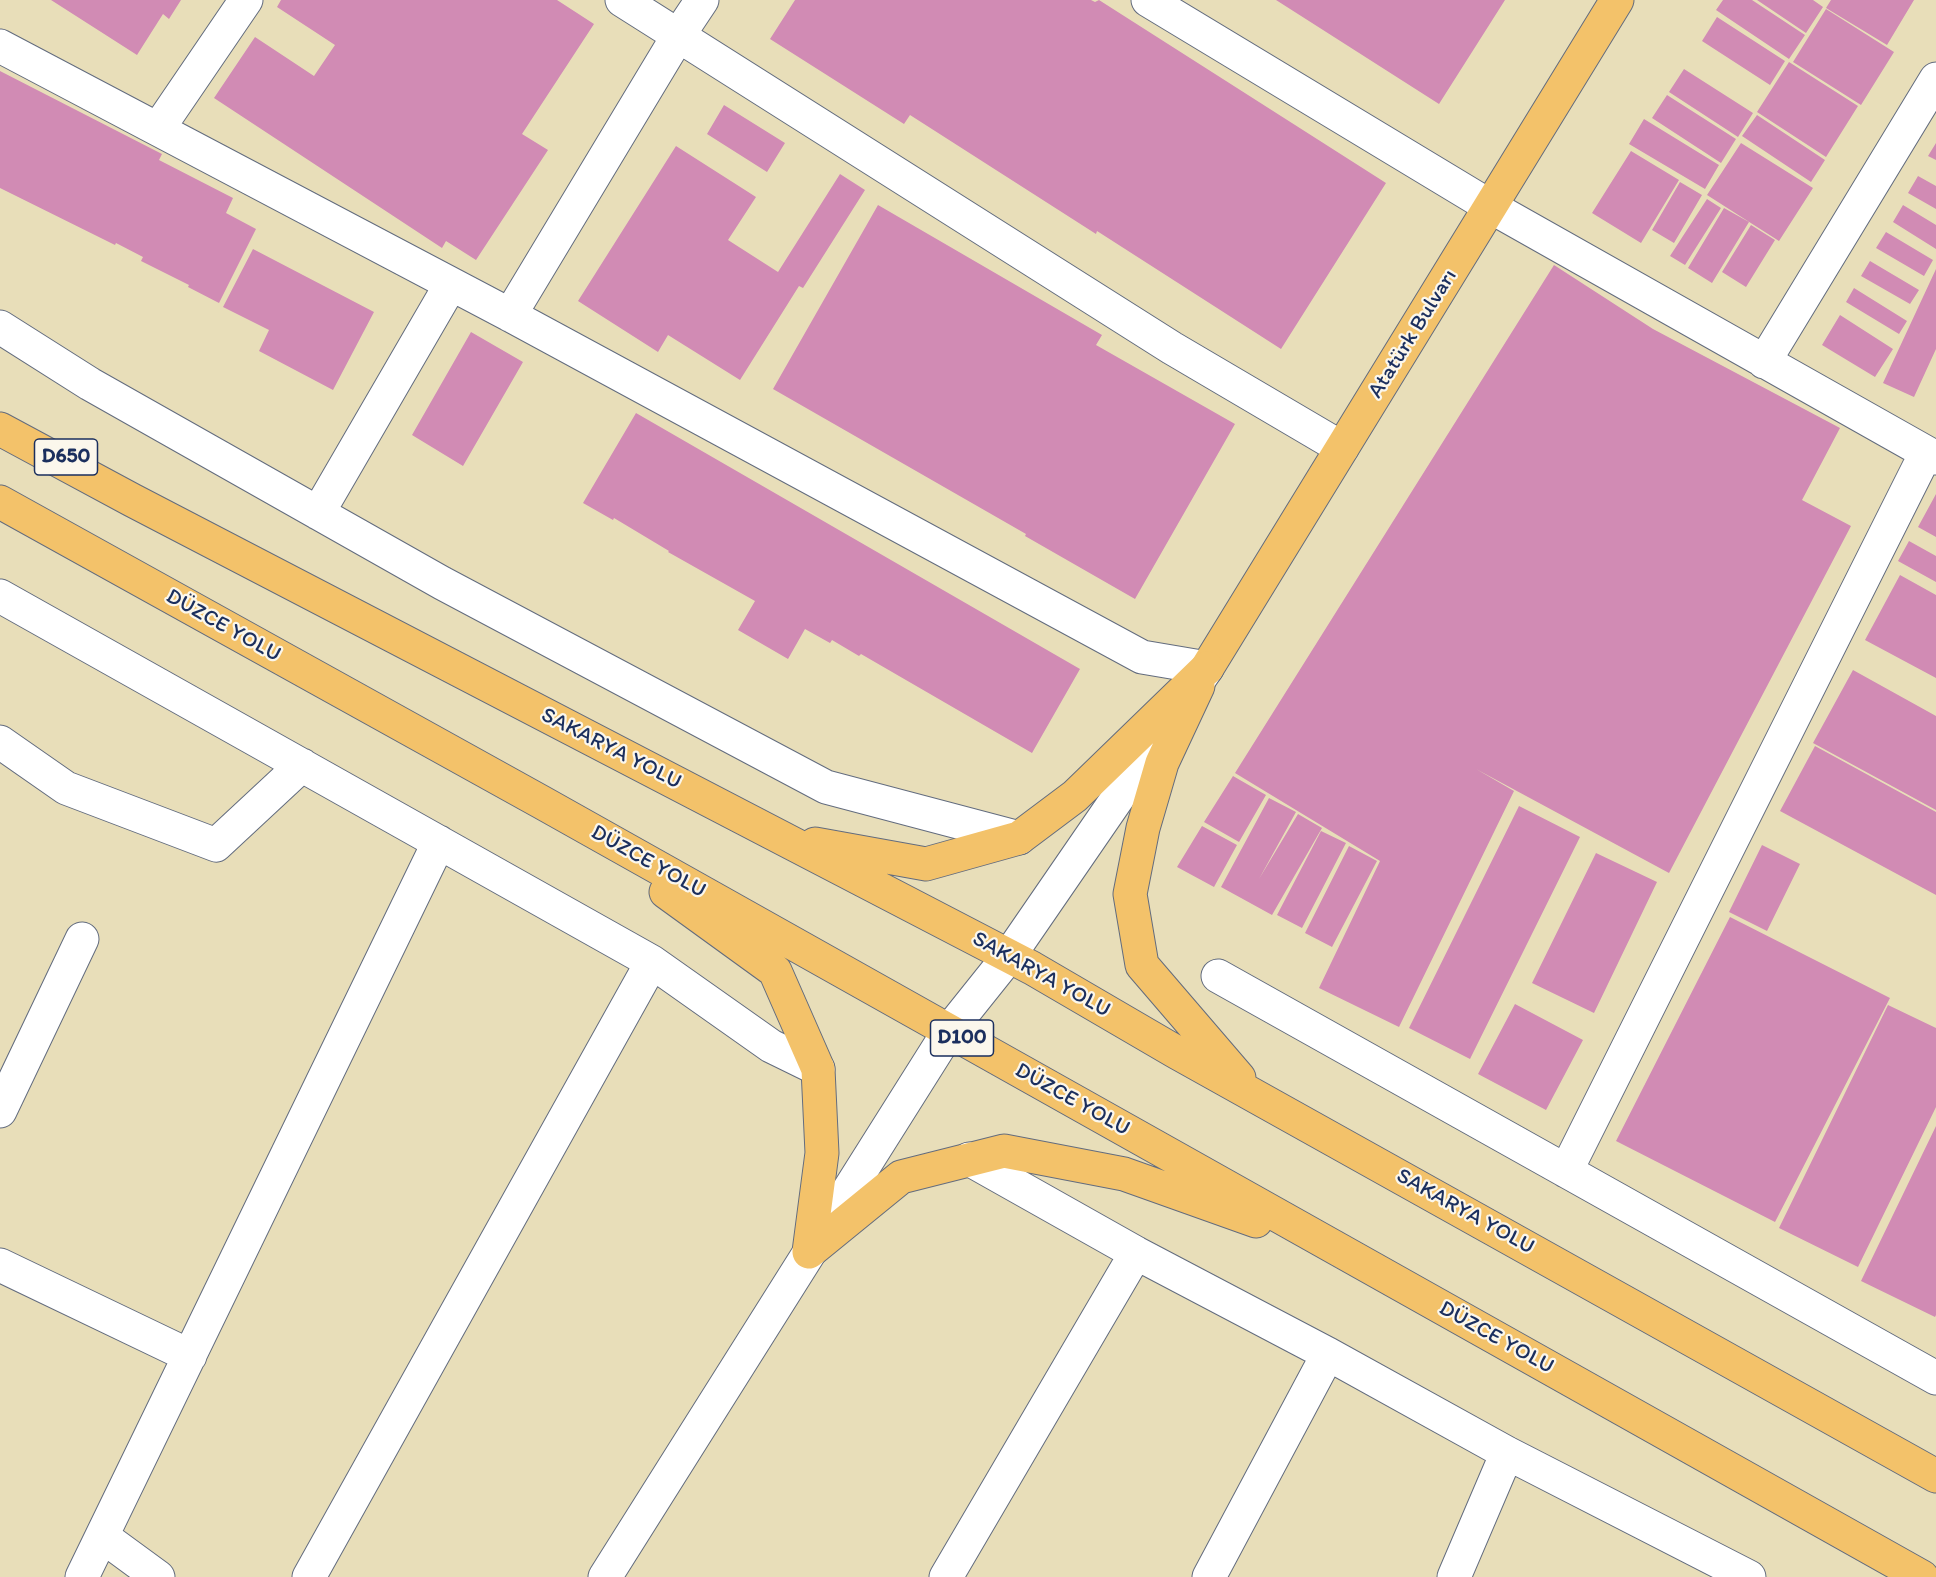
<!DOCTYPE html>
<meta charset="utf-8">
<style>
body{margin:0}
canvas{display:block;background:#e8deb9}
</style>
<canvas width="1936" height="1577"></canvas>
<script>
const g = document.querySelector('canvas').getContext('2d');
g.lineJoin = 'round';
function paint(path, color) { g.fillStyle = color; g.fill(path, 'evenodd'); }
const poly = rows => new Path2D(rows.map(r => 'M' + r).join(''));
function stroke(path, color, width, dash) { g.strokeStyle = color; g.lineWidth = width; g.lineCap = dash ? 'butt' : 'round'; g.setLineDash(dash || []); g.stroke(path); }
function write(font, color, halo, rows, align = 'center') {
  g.font = font + ' Itim,sans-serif'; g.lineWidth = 4.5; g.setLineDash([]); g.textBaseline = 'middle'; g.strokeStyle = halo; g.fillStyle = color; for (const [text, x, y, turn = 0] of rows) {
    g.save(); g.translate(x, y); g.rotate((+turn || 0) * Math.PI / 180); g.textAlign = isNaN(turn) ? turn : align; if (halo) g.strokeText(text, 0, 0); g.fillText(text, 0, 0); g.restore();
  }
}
paint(poly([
 [51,0,181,0,169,19,163,14,137,55],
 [281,0,557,0,594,24,522,134,548,150,476,260,446,241,442,248,214,98,255,37,314,76,335,45,277,7],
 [795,0,1091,0,1095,2,1099,0,1386,183,1281,349,1097,231,1096,234,910,115,904,124,770,39],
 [1276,0,1505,0,1439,104],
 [1723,0,1752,0,1805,35,1789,59,1716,10],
 [1757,0,1813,0,1823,7,1806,33],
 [1831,0,1914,0,1887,45,1826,8],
 [1826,9,1894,52,1861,105,1793,62],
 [1717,17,1785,61,1770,85,1702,41],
 [1789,62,1858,106,1826,157,1757,112],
 [1684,69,1753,113,1738,137,1669,92],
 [0,71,162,154,159,160,233,198,226,213,256,229,219,303,188,287,189,285,141,261,143,257,116,243,115,245,0,188],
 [1667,95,1736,139,1721,163,1652,118],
 [724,105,785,143,767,172,707,134],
 [1757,115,1825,160,1811,182,1742,136],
 [1644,119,1719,165,1705,189,1629,144],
 [1741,143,1813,188,1779,241,1707,195],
 [1936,143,1936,160,1928,156],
 [676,146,756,197,728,240,778,272,840,174,865,190,803,288,799,286,740,380,668,335,658,352,578,301],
 [1631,151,1679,180,1641,243,1592,213],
 [1918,176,1936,186,1936,209,1908,193],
 [1680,182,1702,195,1674,243,1652,230],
 [1707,199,1721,208,1685,265,1670,256],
 [878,205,1102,335,1096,345,1235,424,1135,599,1025,536,1026,534,773,389],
 [1903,205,1936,225,1936,249,1893,222],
 [1724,208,1749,222,1712,283,1688,268],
 [1751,225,1775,240,1746,287,1722,272],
 [1886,232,1933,260,1924,276,1876,248],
 [253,249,374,312,333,390,259,351,269,330,223,307],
 [1870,261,1919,290,1910,304,1861,276],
 [1554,265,1653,329,1840,428,1802,500,1851,526,1669,873,1476,769,1514,791,1399,1027,1319,988,1380,861,1235,773],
 [1936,269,1936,349,1914,397,1883,383],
 [1854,288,1907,321,1899,334,1846,302],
 [1840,315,1893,349,1875,377,1822,345],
 [471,332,523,362,463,466,412,435],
 [636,413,1080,669,1032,753,861,654,859,656,832,640,830,643,805,629,788,659,738,630,755,601,668,552,669,551,614,518,613,520,583,503],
 [1936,494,1936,537,1918,527],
 [1909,541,1936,556,1936,582,1898,561],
 [1900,575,1936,595,1936,678,1865,640],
 [1853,670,1936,716,1936,810,1813,743],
 [1815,746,1936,812,1936,895,1780,811],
 [1233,776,1266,795,1239,842,1204,822],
 [1269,798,1296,812,1259,879,1298,814,1322,828,1272,915,1221,887],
 [1519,806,1580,837,1470,1059,1409,1028],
 [1202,826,1237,845,1214,887,1177,867],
 [1321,831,1346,843,1302,928,1277,915],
 [1762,845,1800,864,1767,931,1729,912],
 [1349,846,1377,861,1332,947,1305,933],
 [1596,853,1657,882,1594,1013,1532,983],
 [1730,917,1890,998,1775,1222,1616,1141],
 [1515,1004,1583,1040,1546,1110,1478,1074],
 [1888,1005,1936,1028,1936,1107,1858,1267,1779,1228],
 [1936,1126,1936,1315,1935,1317,1861,1281]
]), '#d18bb4');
const minor = poly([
 [622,0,1172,348,1342,448],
 [1148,0,1491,207,1936,458],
 [0,46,510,315,1142,657,1207,668,1009,956,949,1031,605,1577],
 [158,129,246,0],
 [510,315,678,36,702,0],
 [0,327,90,384,442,583,826,787,1019,838],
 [1764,362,1936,79],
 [318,513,451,284],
 [0,596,652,962,771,1046,818,1069],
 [0,742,66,788,216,845,302,765],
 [1218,976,1936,1378],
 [0,1111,82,939],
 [969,1159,1136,1253,1328,1354,1507,1453,1749,1577],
 [1566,1171,1926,453],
 [0,1265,190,1356],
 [102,1536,158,1577],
 [82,1577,439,842],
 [309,1577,652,962],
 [946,1577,1136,1253],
 [1209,1577,1328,1354],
 [1454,1577,1507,1453]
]);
const major = poly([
 [1207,668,1617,0]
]);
const highway = poly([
 [0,429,132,500,1032,968,1176,1052,1936,1476],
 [0,502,543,803,1922,1577],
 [1198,686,1162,763,1143,828,1130,894,1142,965,1239,1078],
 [815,844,926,864,1019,838,1075,796,1207,668],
 [666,892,775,971,818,1069,822,1153,809,1252],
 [809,1252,901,1177,1004,1151,1124,1174,1256,1221]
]);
stroke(minor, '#636c7e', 35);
stroke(major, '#636c7e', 35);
stroke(highway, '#636c7e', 35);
stroke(minor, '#fff', 33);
stroke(major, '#f3c26a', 33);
stroke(highway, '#f3c26a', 33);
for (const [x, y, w] of [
 [66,457,63],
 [962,1038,63]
]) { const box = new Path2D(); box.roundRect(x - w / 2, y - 18, w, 36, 4.5); g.fillStyle = '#fbf7ec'; g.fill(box); stroke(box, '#1b2f5e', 1.5); }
write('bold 21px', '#1b2f5e', null, [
 ["D650",66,457],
 ["D100",962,1038]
]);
write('22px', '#1b2f5e', '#fbf7ec', [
 ["Atatürk Bulvarı",1413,334,-58],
 ["DÜZCE YOLU",223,626,29],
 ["SAKARYA YOLU",611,749,27],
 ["DÜZCE YOLU",648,862,29],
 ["SAKARYA YOLU",1041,975,29],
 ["DÜZCE YOLU",1072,1100,29],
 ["SAKARYA YOLU",1465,1212,29],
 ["DÜZCE YOLU",1496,1338,29]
]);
</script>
